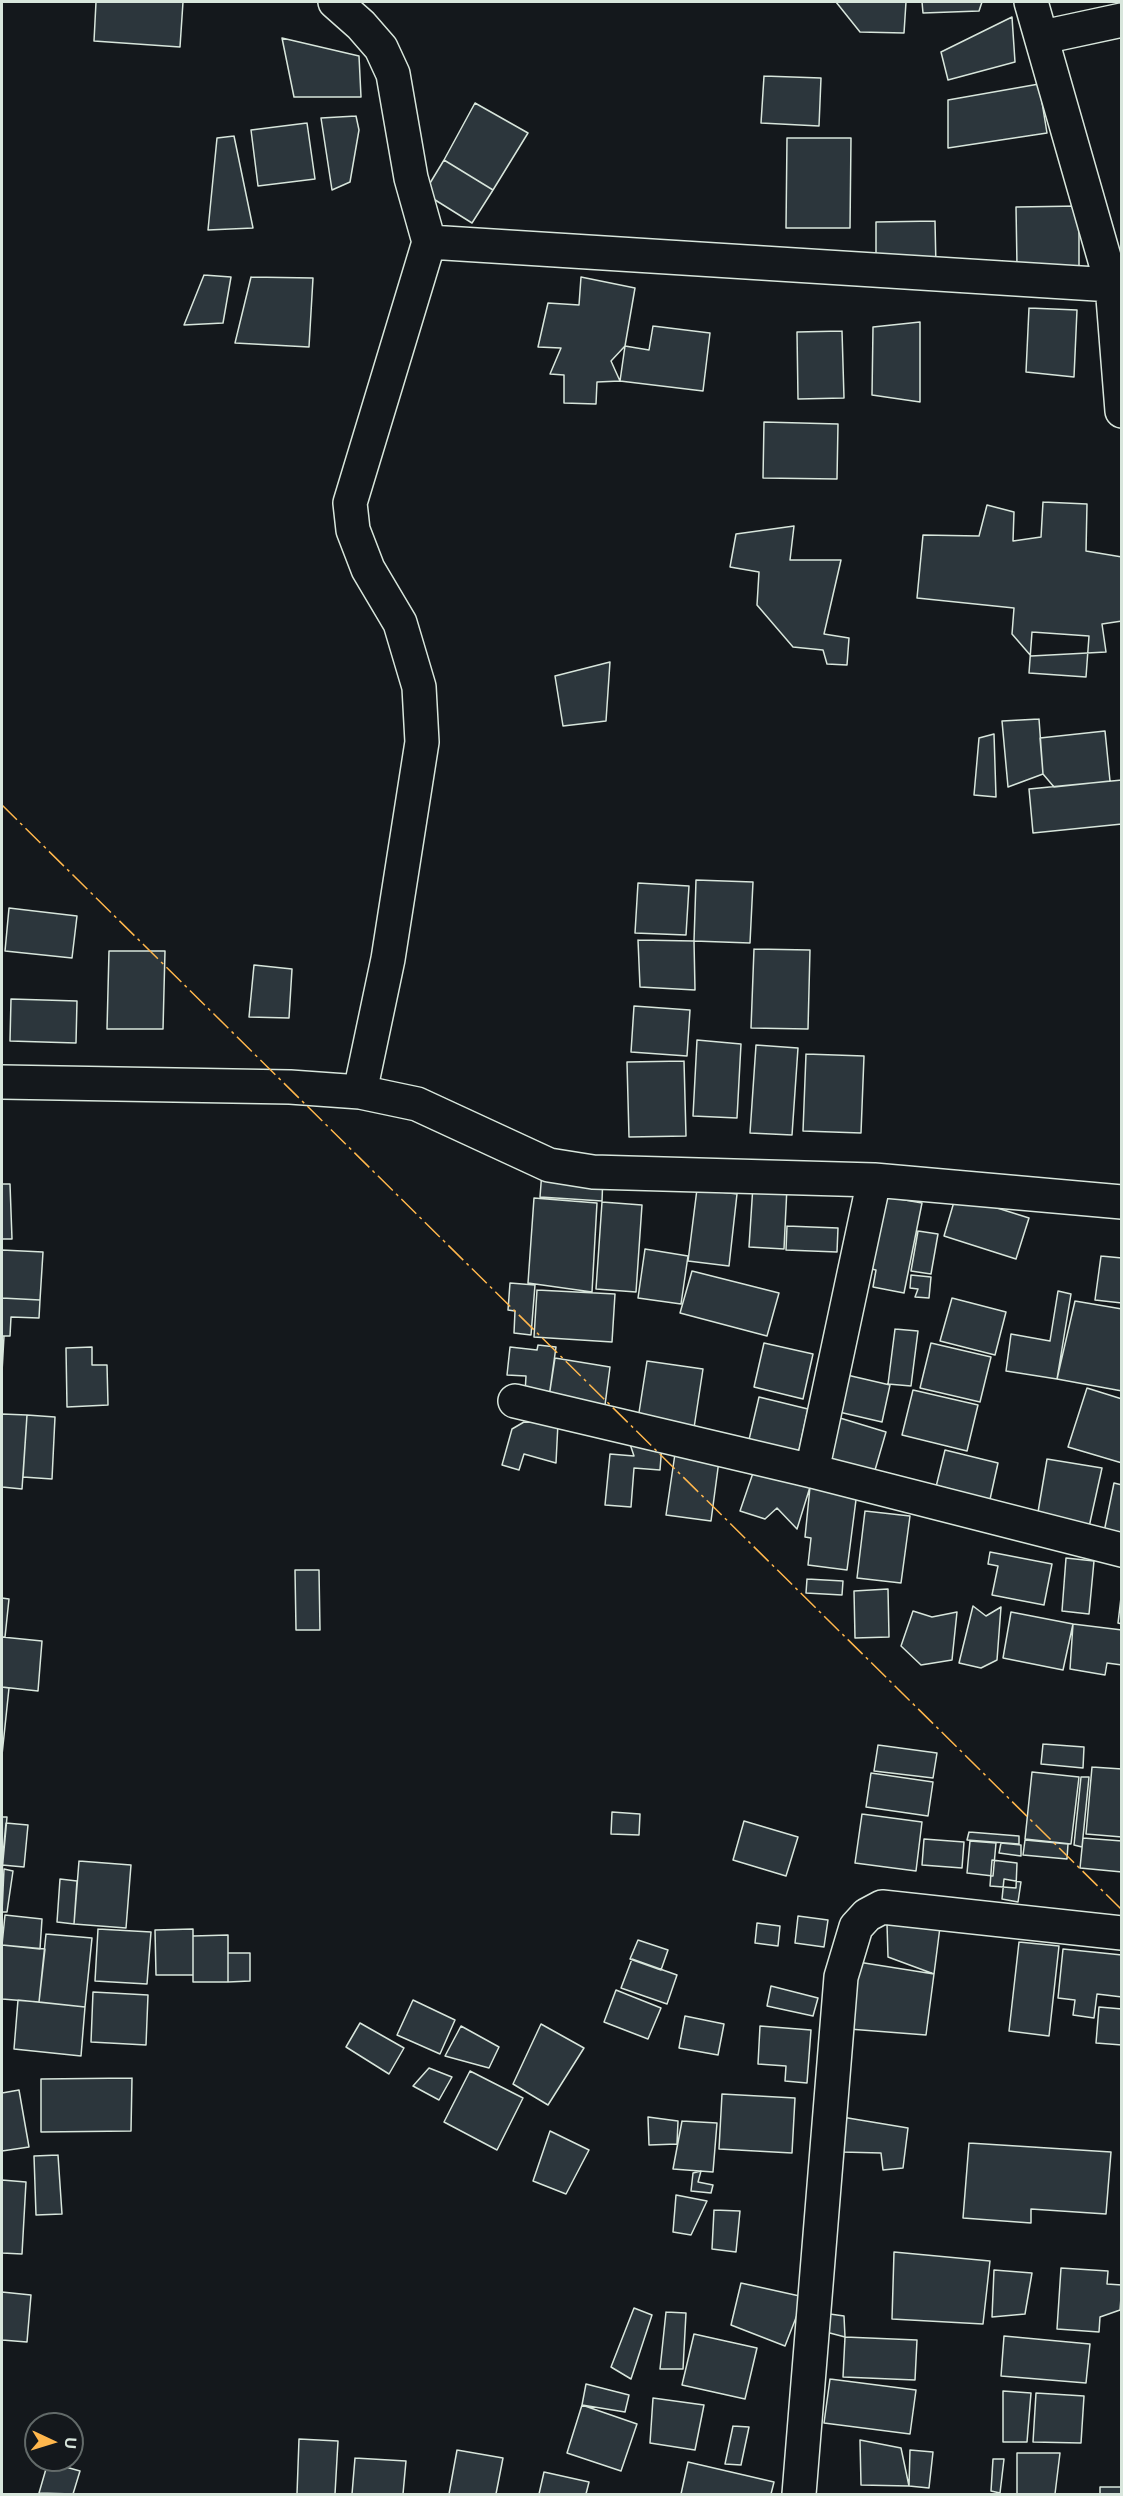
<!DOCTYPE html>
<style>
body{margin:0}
#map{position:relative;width:1123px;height:2496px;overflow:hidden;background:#14181c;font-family:Helvetica,sans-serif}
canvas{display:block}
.frame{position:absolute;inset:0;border:3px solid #d8e6dc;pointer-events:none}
.north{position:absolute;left:24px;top:2412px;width:60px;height:60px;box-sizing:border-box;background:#14181c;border:2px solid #626a69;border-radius:50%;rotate:94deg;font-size:16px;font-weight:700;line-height:24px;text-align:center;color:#d8e6dc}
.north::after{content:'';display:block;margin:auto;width:21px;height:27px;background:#ffb74d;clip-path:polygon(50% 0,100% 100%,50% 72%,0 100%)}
</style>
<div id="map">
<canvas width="1123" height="2496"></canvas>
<div class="frame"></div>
<div class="north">U</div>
</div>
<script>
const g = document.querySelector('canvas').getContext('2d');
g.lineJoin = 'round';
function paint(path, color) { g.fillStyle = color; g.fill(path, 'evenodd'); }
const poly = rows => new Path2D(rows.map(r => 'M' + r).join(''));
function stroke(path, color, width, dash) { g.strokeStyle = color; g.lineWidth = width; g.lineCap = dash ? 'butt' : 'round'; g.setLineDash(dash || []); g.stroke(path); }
const building = poly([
 [96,2,183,2,180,47,94,41,96,2],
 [836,2,906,2,904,33,860,32,836,2],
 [922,2,982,2,979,11,923,13,922,2],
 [1012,17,1015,62,948,80,941,52,1012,17],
 [282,38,359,56,361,97,294,97,282,38],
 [764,76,821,78,819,126,761,123,764,76],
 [1039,84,1047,133,948,148,948,100,1039,84],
 [475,103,528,133,493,190,444,160,475,103],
 [356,116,359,130,350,182,332,190,321,118,356,116],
 [307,123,315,179,258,186,251,130,307,123],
 [234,136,253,228,208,230,217,138,234,136],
 [787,138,851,138,850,228,786,228,787,138],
 [444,160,493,190,472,223,424,193,444,160],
 [1079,206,1079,266,1017,266,1016,207,1079,206],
 [935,221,936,268,876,269,876,222,935,221],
 [204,275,231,277,223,323,184,325,204,275],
 [251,277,313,278,309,347,235,343,251,277],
 [581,277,635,288,625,346,611,361,620,381,597,382,596,404,564,403,564,375,550,374,561,348,538,347,548,303,579,305,581,277],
 [1029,308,1077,310,1074,377,1026,372,1029,308],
 [920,322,920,402,872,395,873,327,920,322],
 [653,326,710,333,703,391,620,381,625,346,649,350,653,326],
 [842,331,844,398,798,399,797,332,842,331],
 [764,422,838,424,837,479,763,478,764,422],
 [1043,502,1087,504,1086,551,1122,557,1122,621,1102,624,1106,652,1031,656,1012,634,1014,608,917,598,923,535,979,536,987,505,1014,512,1013,541,1041,537,1043,502],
 [794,526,790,560,841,560,824,634,849,638,847,665,827,664,823,650,793,647,757,605,759,572,730,567,736,534,794,526],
 [1032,632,1089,636,1086,677,1029,673,1032,632],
 [610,662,606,721,563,726,555,676,610,662],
 [1039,719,1043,774,1008,787,1002,721,1039,719],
 [1105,731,1110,781,1054,787,1043,774,1040,738,1105,731],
 [994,734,996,797,974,795,979,738,994,734],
 [1122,780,1122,824,1033,833,1029,789,1122,780],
 [696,880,753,882,750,943,694,941,696,880],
 [638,883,689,886,686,935,635,933,638,883],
 [9,908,77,916,72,958,5,951,9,908],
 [638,940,694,941,695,990,640,987,638,940],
 [754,949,810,950,808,1029,751,1028,754,949],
 [109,951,165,951,163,1029,107,1029,109,951],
 [254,965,292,969,289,1018,249,1017,254,965],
 [11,999,77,1001,76,1043,10,1041,11,999],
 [634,1006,690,1010,687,1056,631,1052,634,1006],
 [697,1040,741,1044,737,1118,693,1116,697,1040],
 [756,1045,798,1048,792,1135,750,1133,756,1045],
 [806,1054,864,1056,861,1133,803,1131,806,1054],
 [684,1061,686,1136,629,1137,627,1062,684,1061],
 [542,1171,603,1175,602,1201,540,1197,542,1171],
 [2,1184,10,1184,12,1239,2,1239,2,1184],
 [753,1185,787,1187,784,1249,749,1247,753,1185],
 [697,1189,737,1194,729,1266,688,1261,697,1189],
 [877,1195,922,1203,904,1293,873,1287,876,1270,862,1267,877,1195],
 [956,1195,1029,1218,1016,1259,944,1236,956,1195],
 [534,1198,597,1203,592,1292,528,1283,534,1198],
 [602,1202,642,1205,636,1292,596,1289,602,1202],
 [787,1226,838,1228,837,1252,786,1250,787,1226],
 [918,1231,938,1234,931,1274,911,1271,918,1231],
 [645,1249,688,1256,681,1304,638,1298,645,1249],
 [2,1250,43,1252,40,1300,2,1298,2,1250],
 [1101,1256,1122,1258,1122,1303,1095,1300,1101,1256],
 [692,1271,779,1293,767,1336,680,1313,692,1271],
 [911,1275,931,1277,929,1298,915,1297,918,1289,910,1288,911,1275],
 [510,1283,535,1285,531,1335,514,1333,515,1311,508,1310,510,1283],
 [537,1290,615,1294,612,1342,534,1337,537,1290],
 [1058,1291,1071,1294,1057,1379,1006,1371,1011,1334,1050,1341,1058,1291],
 [2,1298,40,1300,39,1318,11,1317,10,1336,2,1336,2,1298],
 [952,1298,1006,1312,995,1355,940,1341,952,1298],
 [1075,1301,1122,1309,1122,1391,1057,1379,1075,1301],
 [895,1329,918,1331,911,1386,888,1384,895,1329],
 [2,1336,4,1336,2,1372,2,1336],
 [764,1343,813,1354,803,1399,754,1387,764,1343],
 [931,1343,991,1357,980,1402,920,1388,931,1343],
 [538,1345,556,1347,549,1397,525,1393,526,1376,507,1375,510,1347,537,1350,538,1345],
 [92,1347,92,1365,107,1365,108,1405,67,1407,66,1348,92,1347],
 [555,1358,610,1367,605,1405,549,1397,555,1358],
 [647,1361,703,1369,694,1428,638,1419,647,1361],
 [847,1375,890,1385,882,1422,839,1412,847,1375],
 [1087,1388,1122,1399,1122,1463,1068,1447,1087,1388],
 [913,1390,978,1405,967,1451,902,1435,913,1390],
 [759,1397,808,1409,798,1455,748,1444,759,1397],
 [2,1414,27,1415,22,1489,2,1487,2,1414],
 [27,1415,55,1417,52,1479,23,1477,27,1415],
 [840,1418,886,1432,873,1477,827,1464,840,1418],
 [524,1422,558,1423,556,1463,524,1454,519,1470,502,1465,512,1429,524,1422],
 [629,1441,662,1444,660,1470,634,1468,631,1507,605,1505,610,1454,634,1456,629,1441],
 [676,1447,720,1453,711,1521,666,1515,676,1447],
 [945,1450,998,1463,989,1504,935,1491,945,1450],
 [1047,1459,1102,1468,1089,1527,1037,1518,1047,1459],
 [754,1470,810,1487,797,1529,777,1508,765,1519,740,1511,754,1470],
 [1114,1483,1122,1485,1122,1535,1104,1532,1114,1483],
 [810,1487,857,1492,847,1570,808,1565,811,1538,805,1537,810,1487],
 [865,1511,910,1516,901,1583,857,1578,865,1511],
 [990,1552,1052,1564,1044,1605,992,1595,998,1566,988,1564,990,1552],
 [1066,1558,1094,1561,1089,1614,1062,1611,1066,1558],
 [295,1570,319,1570,320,1630,296,1630,295,1570],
 [807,1579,843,1581,842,1595,806,1593,807,1579],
 [888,1589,889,1637,855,1638,854,1591,888,1589],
 [1122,1589,1122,1624,1118,1623,1122,1589],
 [2,1598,9,1599,5,1637,2,1637,2,1598],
 [973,1606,986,1616,1001,1607,997,1660,981,1668,959,1663,973,1606],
 [913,1611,932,1617,957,1612,952,1660,921,1665,901,1646,913,1611],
 [1011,1612,1073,1624,1063,1670,1003,1658,1011,1612],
 [1073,1624,1122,1630,1122,1665,1107,1663,1105,1675,1070,1669,1073,1624],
 [2,1637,42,1641,38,1691,2,1687,2,1637],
 [2,1687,9,1688,2,1755,2,1687],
 [1043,1744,1084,1747,1083,1768,1041,1764,1043,1744],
 [878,1745,937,1753,933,1778,874,1771,878,1745],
 [1092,1767,1122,1769,1122,1837,1086,1834,1092,1767],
 [1032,1772,1079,1777,1071,1844,1025,1839,1032,1772],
 [871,1773,933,1782,928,1816,866,1807,871,1773],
 [1081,1777,1089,1777,1082,1847,1074,1845,1081,1777],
 [612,1812,640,1814,639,1835,611,1834,612,1812],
 [862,1814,922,1822,916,1871,855,1863,862,1814],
 [2,1817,7,1817,2,1872,2,1817],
 [744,1821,798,1837,786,1876,733,1860,744,1821],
 [6,1823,28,1825,24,1867,2,1865,6,1823],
 [969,1832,1019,1836,1019,1844,967,1840,969,1832],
 [1083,1838,1122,1841,1122,1872,1080,1868,1083,1838],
 [924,1839,964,1842,962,1868,922,1865,924,1839],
 [1025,1840,1068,1844,1067,1859,1023,1855,1025,1840],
 [970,1841,996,1843,993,1876,967,1873,970,1841],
 [1001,1843,1021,1845,1021,1856,999,1853,1001,1843],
 [992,1860,1017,1863,1016,1888,990,1886,992,1860],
 [79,1861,131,1865,126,1928,74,1924,79,1861],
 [4,1869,13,1871,7,1912,2,1912,4,1869],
 [60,1879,77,1881,74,1924,57,1922,60,1879],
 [1004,1879,1021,1882,1018,1902,1002,1899,1004,1879],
 [5,1915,42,1919,40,1949,2,1945,5,1915],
 [798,1916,828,1920,824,1947,795,1943,798,1916],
 [757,1923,780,1926,778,1946,755,1943,757,1923],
 [887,1924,940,1927,934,1974,888,1957,887,1924],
 [98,1929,151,1932,147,1984,95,1981,98,1929],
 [193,1929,193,1975,156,1975,155,1930,193,1929],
 [46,1934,92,1938,85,2007,39,2002,46,1934],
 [228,1935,228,1982,193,1982,193,1936,228,1935],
 [638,1940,668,1950,661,1970,630,1959,638,1940],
 [1019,1942,1059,1946,1049,2036,1009,2031,1019,1942],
 [2,1945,45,1949,39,2002,2,1999,2,1945],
 [1063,1949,1122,1955,1122,1997,1097,1994,1094,2018,1073,2015,1075,2000,1058,1998,1063,1949],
 [228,1953,250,1953,250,1981,228,1982,228,1953],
 [632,1959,677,1975,667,2004,621,1988,632,1959],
 [858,1962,934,1974,926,2035,849,2029,858,1962],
 [771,1986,818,1998,813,2016,767,2006,771,1986],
 [616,1990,661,2008,648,2039,604,2022,616,1990],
 [93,1992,148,1995,146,2045,91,2042,93,1992],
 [18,2000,85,2007,81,2056,14,2049,18,2000],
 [413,2000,455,2020,440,2054,397,2035,413,2000],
 [1099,2007,1122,2009,1122,2045,1096,2043,1099,2007],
 [685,2016,724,2024,718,2055,679,2048,685,2016],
 [360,2023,404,2048,389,2074,346,2047,360,2023],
 [541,2024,584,2048,548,2105,513,2084,541,2024],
 [461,2026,499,2047,489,2068,445,2056,461,2026],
 [760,2026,811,2030,807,2083,785,2081,786,2066,758,2064,760,2026],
 [429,2068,452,2077,439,2100,413,2086,429,2068],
 [470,2071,523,2098,497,2150,444,2122,470,2071],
 [132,2078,131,2131,41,2132,41,2079,132,2078],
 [19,2090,29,2147,2,2151,2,2093,19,2090],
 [722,2094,795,2098,792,2153,719,2149,722,2094],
 [836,2116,908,2128,903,2168,883,2170,881,2153,842,2152,836,2116],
 [648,2117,678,2121,677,2144,649,2145,648,2117],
 [682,2121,717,2123,713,2172,673,2169,682,2121],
 [550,2131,589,2150,566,2194,533,2181,550,2131],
 [969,2143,1111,2152,1106,2214,1031,2209,1031,2223,963,2218,969,2143],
 [58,2155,62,2214,36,2215,34,2156,58,2155],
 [701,2171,698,2182,713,2185,711,2193,691,2191,693,2173,701,2171],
 [2,2180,26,2182,22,2254,2,2253,2,2180],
 [676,2195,707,2201,691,2235,673,2232,676,2195],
 [714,2210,740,2211,736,2252,712,2249,714,2210],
 [894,2252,990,2261,983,2324,892,2319,894,2252],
 [1061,2268,1108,2271,1107,2284,1122,2285,1120,2310,1100,2317,1099,2332,1057,2329,1061,2268],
 [994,2270,1032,2273,1025,2314,992,2317,994,2270],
 [741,2283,804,2297,785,2346,731,2325,741,2283],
 [2,2292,31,2295,27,2342,2,2340,2,2292],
 [634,2308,652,2315,631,2379,611,2367,634,2308],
 [666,2312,686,2313,683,2369,660,2369,666,2312],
 [823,2313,844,2316,845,2337,826,2332,823,2313],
 [694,2334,757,2348,745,2399,682,2385,694,2334],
 [1004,2336,1090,2344,1086,2383,1001,2376,1004,2336],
 [845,2337,917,2340,915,2380,843,2377,845,2337],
 [830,2379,916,2390,910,2434,824,2423,830,2379],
 [586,2384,629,2395,625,2412,582,2405,586,2384],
 [1003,2391,1031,2393,1027,2442,1003,2442,1003,2391],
 [1036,2393,1084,2396,1081,2443,1033,2442,1036,2393],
 [653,2398,704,2405,695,2450,650,2443,653,2398],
 [582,2405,637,2424,621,2471,567,2453,582,2405],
 [733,2426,749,2427,741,2465,725,2464,733,2426],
 [299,2439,338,2441,335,2494,297,2494,299,2439],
 [860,2440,901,2448,909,2486,861,2485,860,2440],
 [457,2450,503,2458,496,2494,449,2494,457,2450],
 [910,2450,933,2452,929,2488,909,2486,910,2450],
 [1017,2453,1060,2453,1055,2494,1017,2494,1017,2453],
 [355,2458,406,2461,403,2494,352,2494,355,2458],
 [993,2459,1004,2459,1000,2493,991,2491,993,2459],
 [48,2462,80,2471,73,2494,39,2493,48,2462],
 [688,2462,774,2482,771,2494,681,2494,688,2462],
 [544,2472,589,2482,586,2494,539,2494,544,2472],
 [1100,2487,1122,2487,1122,2494,1100,2494,1100,2487]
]);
paint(building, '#2c363c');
stroke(building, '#d8e6dc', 1.5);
const minor = poly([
 [335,2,361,25,381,48,393,74,411,178,429,242,350,503,353,530,368,569,400,623,419,687,422,742,388,959,360,1092],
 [1031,2,1112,285,1122,411],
 [1043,37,1122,20],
 [429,242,1112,285],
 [2,1082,290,1087,360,1092,417,1104,549,1165,593,1172,874,1180,1122,1202],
 [515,1401,812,1471,1122,1550],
 [812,1471,874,1180],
 [799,2494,841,1977,856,1927,867,1915,882,1907,1122,1933]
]);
stroke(minor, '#d8e6dc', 36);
stroke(minor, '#14181c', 33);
stroke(poly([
 [2,805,1122,1910]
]), '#ffb74d', 1.5, [21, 4.5, 3, 4.5]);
</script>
